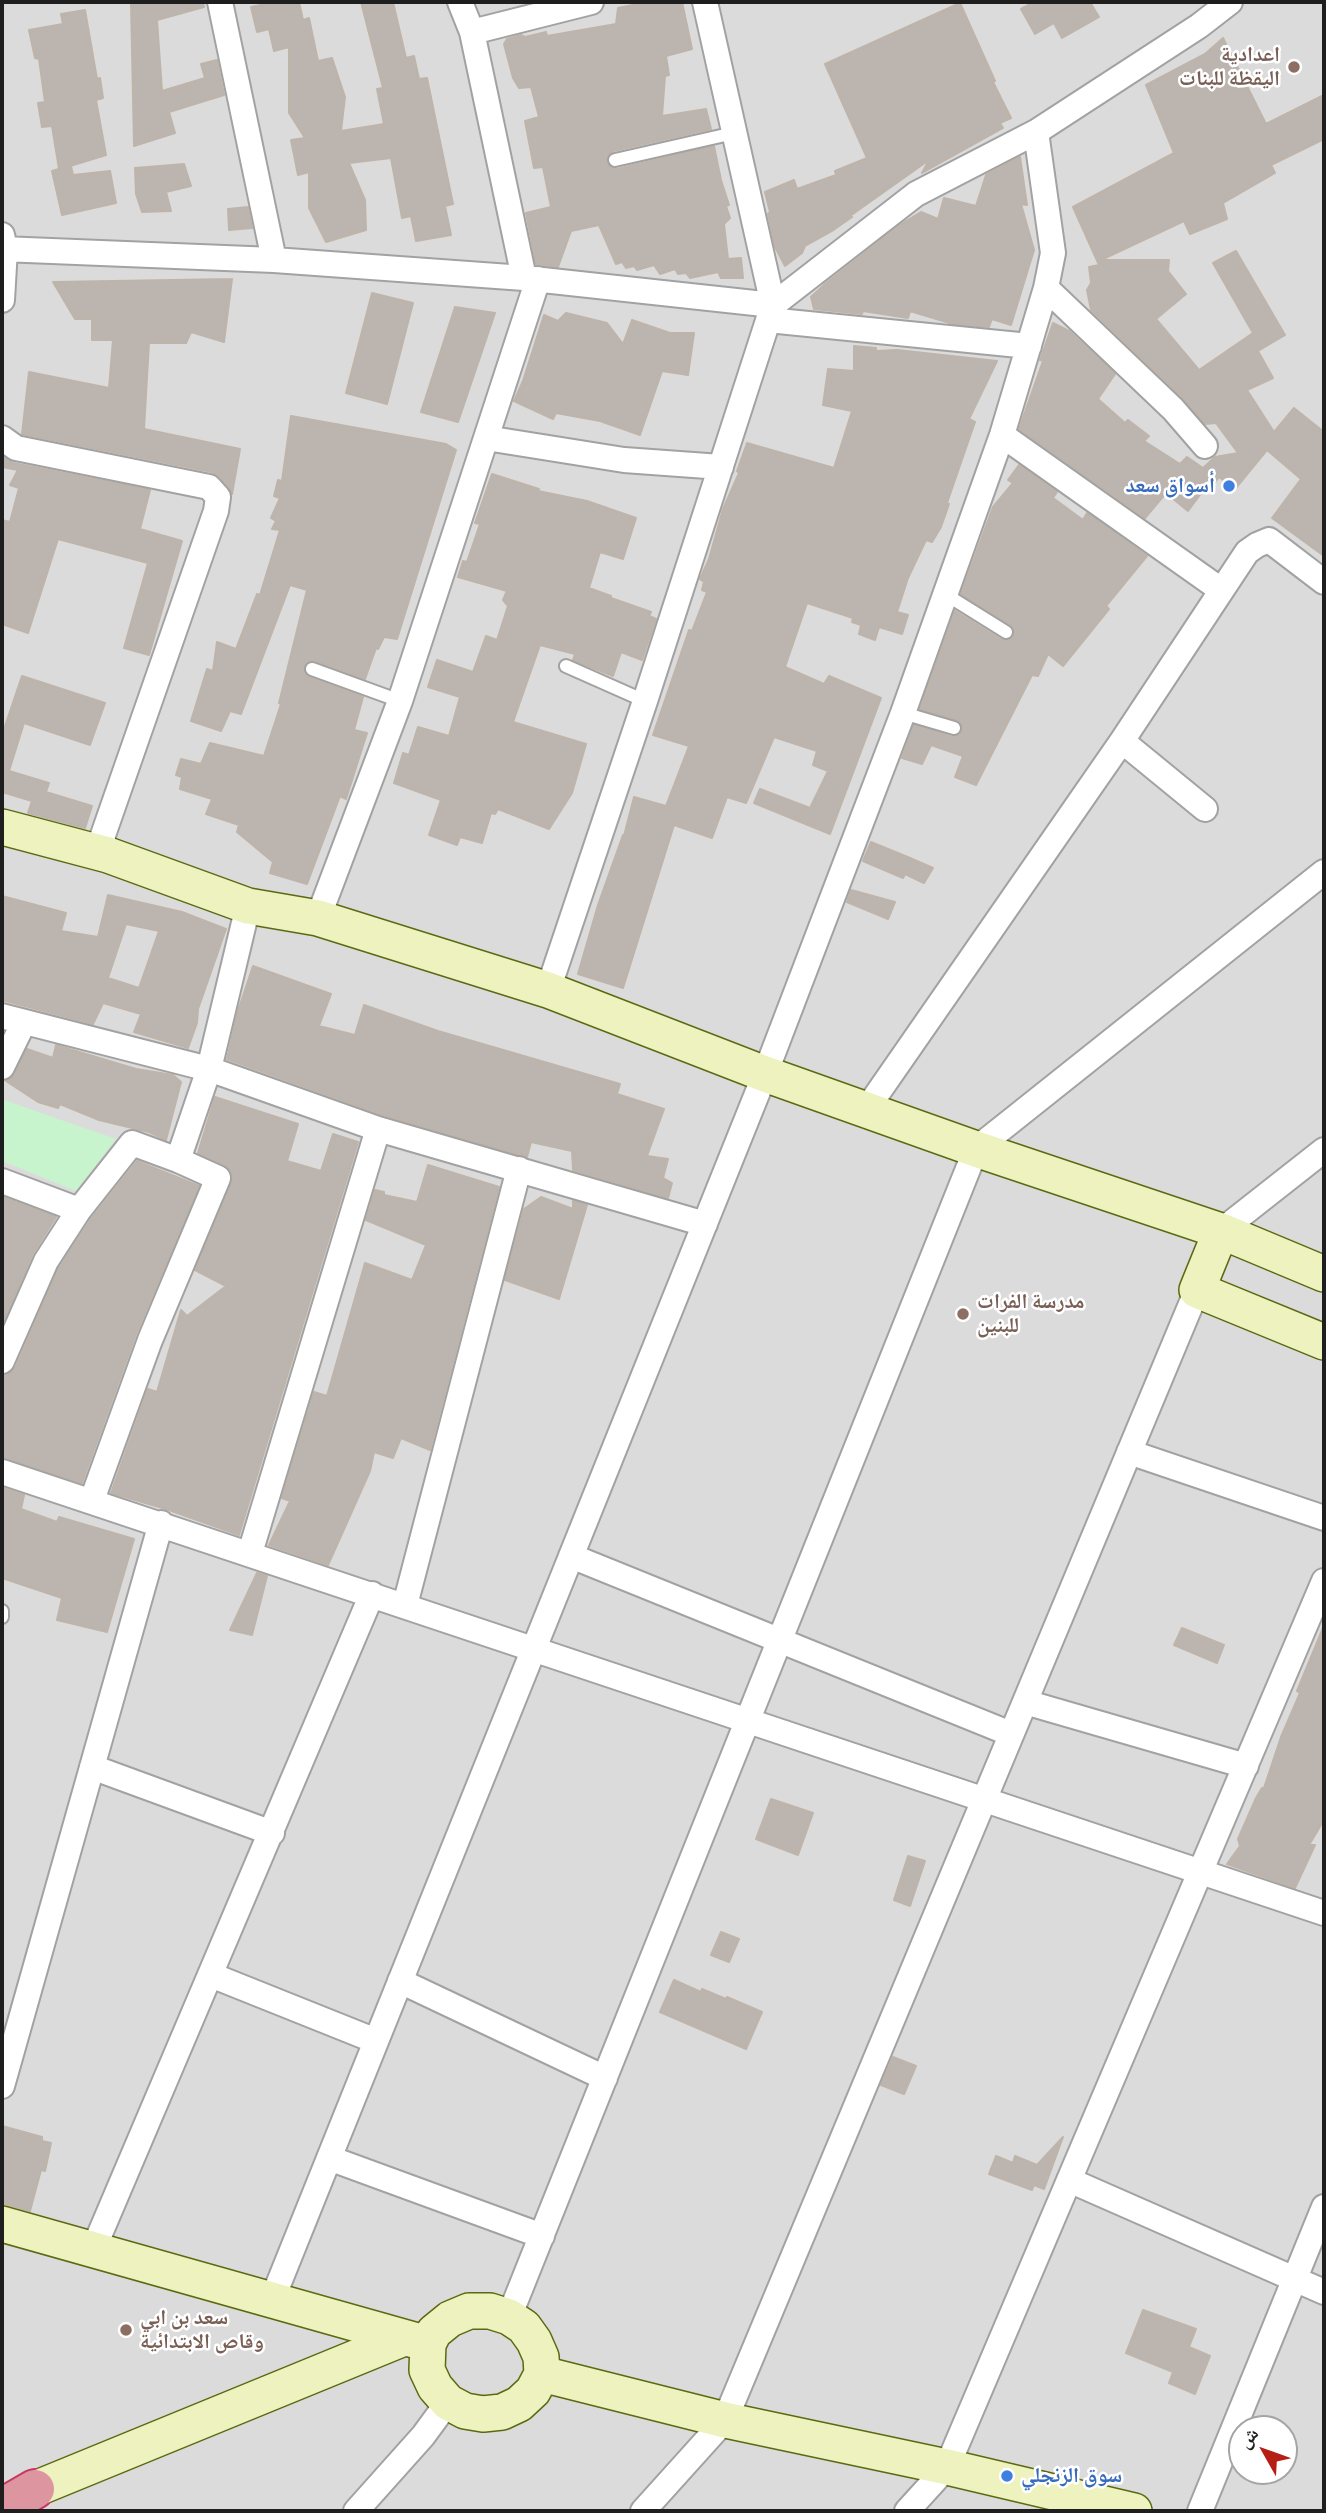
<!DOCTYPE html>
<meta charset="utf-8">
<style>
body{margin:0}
#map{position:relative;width:1326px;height:2513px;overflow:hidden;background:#eeece6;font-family:Signika,"Noto Naskh Arabic",sans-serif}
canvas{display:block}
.frame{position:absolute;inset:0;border:4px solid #1e1e1e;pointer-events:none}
.north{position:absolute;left:1228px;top:2415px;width:70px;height:70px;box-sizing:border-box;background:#fff;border:2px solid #a5a5a5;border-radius:50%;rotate:310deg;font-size:19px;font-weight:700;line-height:28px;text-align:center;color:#1e1e1e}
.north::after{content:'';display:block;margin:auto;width:24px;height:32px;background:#b61f16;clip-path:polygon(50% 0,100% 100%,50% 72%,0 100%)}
</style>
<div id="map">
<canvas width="1326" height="2513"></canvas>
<div class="frame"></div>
<div class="north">ش</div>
</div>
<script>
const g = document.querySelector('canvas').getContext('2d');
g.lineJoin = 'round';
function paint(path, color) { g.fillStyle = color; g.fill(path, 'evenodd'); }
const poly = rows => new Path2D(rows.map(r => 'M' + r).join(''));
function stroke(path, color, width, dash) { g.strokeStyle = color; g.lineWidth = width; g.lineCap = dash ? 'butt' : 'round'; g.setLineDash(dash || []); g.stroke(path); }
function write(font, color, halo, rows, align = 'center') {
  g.font = font + ' Signika,"Noto Naskh Arabic",sans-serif'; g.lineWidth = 5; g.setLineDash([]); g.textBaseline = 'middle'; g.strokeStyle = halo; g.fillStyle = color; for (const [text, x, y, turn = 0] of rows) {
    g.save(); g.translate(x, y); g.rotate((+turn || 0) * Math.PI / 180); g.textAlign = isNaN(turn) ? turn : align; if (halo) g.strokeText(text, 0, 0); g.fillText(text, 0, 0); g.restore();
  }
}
paint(poly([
 [2,2,1324,2,1324,2511,2,2511],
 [1242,2429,1284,2429,1284,2471,1242,2471]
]), '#dcdbdb');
paint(poly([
 [4,1100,116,1139,76,1191,2,1161]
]), '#c7f3cd');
const building = poly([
 [131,2,203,2,204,7,157,20,162,91,205,78,201,64,217,60,224,95,169,112,175,133,134,146,131,2],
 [275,2,299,2,303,20,309,18,318,61,332,58,345,97,341,131,384,124,377,89,383,88,361,2,393,2,406,58,414,56,419,79,427,78,453,204,445,206,451,235,416,241,411,216,402,218,391,158,349,163,365,200,366,230,326,242,309,208,309,172,298,175,291,140,305,138,289,113,289,47,274,51,269,29,257,32,251,7,275,2],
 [647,2,682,2,692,49,666,56,669,75,665,76,662,116,706,109,711,129,613,151,607,157,607,163,612,168,617,169,714,146,721,180,729,205,726,206,730,218,724,224,728,259,741,258,743,278,721,278,718,272,690,278,686,273,678,274,675,269,660,274,654,265,637,270,634,266,626,268,622,262,616,264,599,225,571,231,558,267,536,264,526,213,551,207,543,167,534,168,525,121,539,117,531,87,519,88,513,78,504,44,507,39,521,35,525,37,546,32,547,36,616,24,618,8,647,2],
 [1034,2,1090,2,1099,17,1062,38,1054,23,1035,34,1021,9,1034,2],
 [960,3,995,81,993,82,1011,118,1000,123,1003,128,922,173,929,160,850,216,852,217,832,231,805,246,802,253,785,266,775,247,768,214,770,212,765,192,794,180,797,189,836,175,835,171,867,158,825,64,960,3],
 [85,10,97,79,100,78,103,98,96,100,106,155,67,167,71,166,73,175,110,171,116,203,62,215,52,171,59,169,52,126,42,127,38,103,45,102,39,59,35,58,29,30,63,24,61,14,85,10],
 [1223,38,1266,124,1324,95,1324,139,1271,165,1275,173,1223,203,1227,219,1190,234,1184,221,1101,260,1169,260,1168,271,1186,294,1156,319,1199,370,1253,333,1213,263,1236,251,1285,335,1258,351,1273,378,1247,390,1274,432,1294,408,1324,432,1324,556,1272,518,1301,479,1267,450,1235,489,1219,477,1207,493,1202,492,1188,511,1166,493,1145,518,1019,429,1043,361,1040,360,1053,323,1069,331,1115,374,1098,399,1125,423,1128,420,1149,436,1144,441,1180,464,1187,457,1203,468,1215,457,1238,453,1216,423,1205,424,1183,398,1091,310,1087,290,1091,283,1089,267,1099,265,1073,207,1174,153,1146,85,1205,54,1223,38],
 [1020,157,1027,205,1021,204,1034,250,1011,325,992,319,989,327,953,324,910,311,908,318,863,311,862,314,814,309,811,297,826,283,901,224,921,212,938,219,944,198,976,206,986,175,1020,157],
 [184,164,191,186,166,192,171,211,142,212,136,194,135,168,184,164],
 [248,207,252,228,229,230,228,209,248,207],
 [232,279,224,342,191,332,186,343,149,343,144,429,240,449,232,494,220,477,212,472,22,434,29,372,109,388,113,340,92,340,92,319,75,319,53,282,232,279],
 [372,293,413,303,387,404,346,393,372,293],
 [455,307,495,313,458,422,421,412,455,307],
 [566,313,607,323,623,344,632,320,670,333,694,333,688,375,662,371,640,435,600,421,556,413,553,419,514,401,523,381,544,315,558,321,566,313],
 [854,346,876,348,876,351,897,350,997,361,969,419,975,422,947,503,949,504,941,527,932,542,926,540,908,578,897,612,908,615,902,634,879,627,875,640,859,634,861,625,852,622,853,618,807,603,785,667,824,684,829,676,881,698,830,834,754,803,760,789,810,808,828,771,813,765,817,751,774,737,746,803,727,797,712,838,674,825,623,988,578,974,598,905,623,835,624,836,634,797,666,806,689,746,653,735,689,630,692,631,707,592,702,590,704,582,700,579,709,559,723,509,739,473,737,471,747,443,834,468,852,411,823,405,828,369,854,371,854,346],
 [291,416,446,444,456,450,397,639,384,637,378,649,376,648,365,679,314,661,307,662,304,667,305,674,309,677,363,697,354,730,367,733,346,799,340,796,307,884,270,873,273,862,237,832,239,825,206,814,212,799,180,789,182,777,176,775,181,759,201,764,210,743,264,756,281,704,279,703,307,590,290,585,241,714,230,711,221,731,191,721,207,669,213,671,217,642,236,649,257,594,260,595,280,530,272,529,276,521,271,518,280,498,274,496,278,480,282,481,291,416],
 [2,456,13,463,150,490,140,529,182,541,149,655,124,648,148,563,58,539,28,633,2,624,2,520,10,522,19,488,10,485,18,470,2,467,2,456],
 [1019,465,1057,492,1053,498,1083,520,1087,513,1147,556,1106,606,1109,609,1063,666,1048,654,1038,676,1032,675,976,785,955,777,963,756,931,745,922,764,902,758,914,725,952,737,959,735,962,731,962,725,957,720,920,709,955,611,1002,640,1009,640,1014,636,1014,629,1011,625,961,594,993,507,1013,483,1008,480,1019,465],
 [492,474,539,489,538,491,587,501,636,518,623,559,600,552,589,588,611,596,611,598,651,612,649,616,656,619,642,660,621,652,613,676,573,660,575,654,540,645,513,722,586,744,572,793,549,829,498,809,495,814,491,813,482,843,460,837,457,845,429,835,441,800,394,783,403,753,409,755,418,727,449,736,460,697,428,687,437,660,473,672,486,636,497,640,508,606,503,600,507,591,458,577,463,561,467,562,480,524,475,523,492,474],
 [22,676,105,703,90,745,24,723,9,771,49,783,46,792,92,806,85,828,28,813,32,801,2,792,2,735,22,676],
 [871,842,910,858,933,868,924,883,905,874,903,878,863,861,871,842],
 [851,890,895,902,888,919,847,902,851,890],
 [108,895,182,912,226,929,198,1009,197,1023,188,1048,134,1032,141,1014,103,1003,93,1024,2,1000,2,896,66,913,61,931,98,937,108,895],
 [126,924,159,931,139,988,108,978,126,924],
 [253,966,331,994,319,1026,355,1035,364,1005,438,1031,620,1084,617,1094,664,1109,647,1156,668,1159,663,1178,672,1183,668,1198,573,1170,572,1151,531,1142,527,1157,383,1115,227,1059,238,1011,253,966],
 [56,1045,136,1069,173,1075,181,1082,166,1140,149,1132,99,1120,60,1104,58,1108,38,1102,6,1081,15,1074,27,1049,53,1058,56,1045],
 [215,1097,298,1124,287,1161,321,1171,333,1134,358,1142,239,1535,166,1509,111,1493,148,1389,157,1392,181,1310,187,1316,226,1286,195,1270,233,1177,230,1170,225,1165,198,1153,215,1097],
 [137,1161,199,1186,136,1334,82,1483,2,1458,2,1376,10,1373,16,1367,59,1268,91,1219,137,1161],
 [428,1165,499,1187,430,1450,401,1438,393,1458,374,1452,370,1471,328,1565,269,1545,290,1501,282,1498,314,1392,327,1396,365,1263,412,1280,426,1245,366,1220,375,1190,384,1192,384,1195,417,1202,428,1165],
 [2,1197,56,1217,32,1255,2,1325,2,1197],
 [541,1197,573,1209,573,1201,587,1205,559,1299,505,1280,524,1209,541,1197],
 [2,1488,24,1495,21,1509,57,1522,59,1517,134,1539,107,1632,57,1620,62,1598,2,1578,2,1488],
 [257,1573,267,1576,252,1635,230,1630,257,1573],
 [1182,1628,1224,1645,1217,1663,1174,1645,1182,1628],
 [1323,1628,1324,1820,1309,1845,1315,1845,1295,1888,1227,1864,1240,1846,1238,1839,1256,1798,1262,1788,1264,1788,1281,1737,1300,1693,1297,1691,1323,1628],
 [771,1799,813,1813,798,1855,756,1839,771,1799],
 [908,1856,925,1861,910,1906,894,1900,908,1856],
 [721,1932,739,1939,729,1962,711,1955,721,1932],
 [674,1980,701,1992,702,1989,726,1999,727,1997,762,2012,746,2049,660,2012,674,1980],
 [893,2057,916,2066,904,2094,881,2085,893,2057],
 [2,2126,42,2137,42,2141,51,2143,45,2171,41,2170,30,2211,2,2203,2,2126],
 [1063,2137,1044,2189,1034,2185,1032,2190,989,2174,996,2156,1013,2163,1015,2156,1037,2165,1063,2137],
 [1143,2310,1196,2329,1189,2347,1210,2356,1195,2394,1169,2383,1173,2372,1126,2353,1143,2310]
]);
paint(building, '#bbb4af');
stroke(building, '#beb4aa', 2);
const lane = poly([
 [615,160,734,133],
 [945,594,1006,632],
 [566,666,645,701],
 [312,669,400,701],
 [903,713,954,728],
 [2,1611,2,1617]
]);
const street = poly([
 [220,2,274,260],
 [460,2,472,32,524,278],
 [472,32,591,2],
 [2,249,274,260,524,278,773,305,916,194,1036,132,1199,26,1230,2],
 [1046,288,1173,409,1205,446],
 [2,300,5,249,2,235],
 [768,320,1029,346],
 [1002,435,1221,590],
 [2,438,16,448,209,487,218,497,216,511,102,838,108,855],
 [486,438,624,460,721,467],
 [1122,741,1205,809],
 [318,918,400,701,538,279],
 [548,990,645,701,773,305,705,2],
 [2,1016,209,1069,378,1129,705,1224],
 [2,1067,24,1022],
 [866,1110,1122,741,1247,552,1257,545,1269,540,1324,582],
 [2,1181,79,1210],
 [1221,1231,1324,1150],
 [2,1361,46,1261,79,1210,132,1143,178,1160,209,1069,248,906],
 [1129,1452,1324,1518],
 [2,1472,1324,1913],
 [92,1500,150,1340,218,1178,178,1160],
 [250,1553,378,1129],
 [571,1556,1011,1734],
 [405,1605,519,1169],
 [1025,1702,1246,1766],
 [92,1767,272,1833],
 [211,1975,376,2041],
 [400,1981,605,2078],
 [2,2086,161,1523],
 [329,2158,542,2236],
 [1069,2180,1324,2292],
 [93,2250,372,1594],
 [272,2300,765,1074,903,713,1002,435,1046,288,1053,253,1036,132],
 [509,2317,976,1149,1324,872],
 [356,2511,423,2436,448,2402],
 [643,2511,725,2420,1197,1290],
 [907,2511,947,2467,1324,1581],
 [1200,2511,1324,2207]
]);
const secondary = poly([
 [2,827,108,855,248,906,318,918,548,990,765,1074,976,1149,1221,1231,1324,1274],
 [1221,1231,1197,1290,1324,1342],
 [2,2224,428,2344],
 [469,2311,490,2311,509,2317,524,2327,534,2341,541,2357,542,2374,533,2391,519,2404,502,2412,483,2414,465,2411,448,2402,435,2387,427,2370,428,2344,434,2332,450,2319,469,2311],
 [542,2374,725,2420,947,2467,1134,2511],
 [35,2489,404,2338]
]);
const highway = poly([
 [2,2508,35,2489]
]);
stroke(lane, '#a2a2a2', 16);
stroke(street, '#a2a2a2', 28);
stroke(secondary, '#5b6a11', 38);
stroke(highway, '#c73861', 42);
stroke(lane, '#fff', 12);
stroke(street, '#fff', 24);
stroke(secondary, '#edf2bf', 35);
stroke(highway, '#dd969f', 38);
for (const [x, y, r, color] of [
 [1294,67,7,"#8d6e63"],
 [1229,486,7,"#3f7fe0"],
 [963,1314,7,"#8d6e63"],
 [126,2330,7,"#8d6e63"],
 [1007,2476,7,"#3f7fe0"]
]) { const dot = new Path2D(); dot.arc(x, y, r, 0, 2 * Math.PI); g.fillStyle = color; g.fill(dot); stroke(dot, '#fff', 2.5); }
write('bold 21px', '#785e54', '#fff', [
 ["اعدادية",1280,55,"right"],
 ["اليقظة للبنات",1280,79,"right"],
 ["مدرسة الفرات",977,1302],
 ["للبنين",977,1326],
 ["سعد بن ابي",140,2318],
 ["وقاص الابتدائية",140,2342]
], 'left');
write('bold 21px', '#366cbe', '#fff', [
 ["أسواق سعد",1215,486],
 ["سوق الزنجلي",1021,2476,"left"]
], 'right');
</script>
